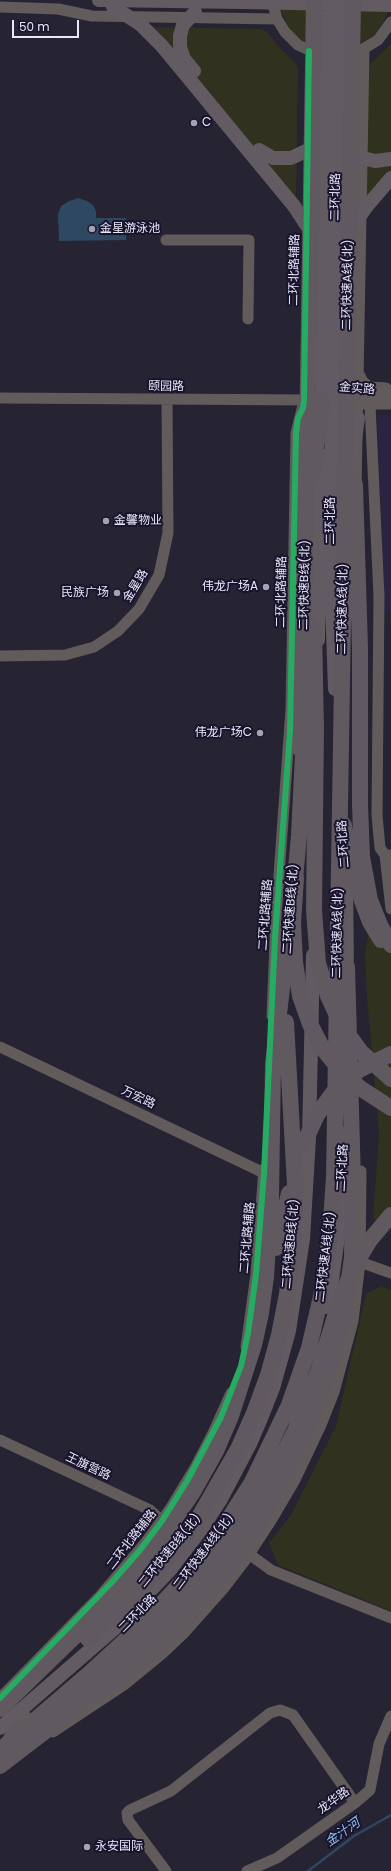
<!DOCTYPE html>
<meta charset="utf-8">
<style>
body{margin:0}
#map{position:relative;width:391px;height:1871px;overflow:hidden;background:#262332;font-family:Poppins,sans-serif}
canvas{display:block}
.scale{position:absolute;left:12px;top:20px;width:67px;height:18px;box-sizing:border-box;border:2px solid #e9e7f9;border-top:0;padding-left:5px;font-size:12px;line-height:14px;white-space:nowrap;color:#e9e7f9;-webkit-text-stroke:3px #19142d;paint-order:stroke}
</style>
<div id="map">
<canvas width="391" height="1871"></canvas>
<div class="scale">50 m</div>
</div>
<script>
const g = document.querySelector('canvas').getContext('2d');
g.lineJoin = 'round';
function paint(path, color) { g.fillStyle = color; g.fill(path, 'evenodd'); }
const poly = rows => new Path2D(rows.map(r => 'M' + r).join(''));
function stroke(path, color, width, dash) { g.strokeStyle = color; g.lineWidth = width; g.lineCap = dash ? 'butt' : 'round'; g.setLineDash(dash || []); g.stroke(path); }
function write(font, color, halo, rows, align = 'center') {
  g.font = font + ' Poppins,"Noto Sans SC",sans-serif'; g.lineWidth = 4; g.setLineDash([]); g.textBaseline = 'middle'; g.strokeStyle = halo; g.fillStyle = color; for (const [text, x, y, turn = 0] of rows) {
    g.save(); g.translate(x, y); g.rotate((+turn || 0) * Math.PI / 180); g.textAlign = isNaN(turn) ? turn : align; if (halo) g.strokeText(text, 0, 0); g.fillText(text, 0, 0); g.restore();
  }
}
paint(poly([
 [377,416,391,416,391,611,385,612]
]), '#2a2442');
paint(poly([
 [390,4,384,22,373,36,357,46,339,51,303,42,290,30,279,7],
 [154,27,260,29,266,31,280,48,295,62,298,68,296,199],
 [391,44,391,171,365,199,367,67],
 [371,918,391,940,391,1221,373,1219,379,1132,367,998,365,954],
 [381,1286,391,1290,391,1611,278,1565,269,1543,291,1515,336,1426,366,1294]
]), '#30311e');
paint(poly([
 [78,198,87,201,93,205,96,211,96,218,126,218,126,240,59,241,58,214,61,206,69,201]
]), '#2e4861');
stroke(poly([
 [308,1871,354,1836,391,1815]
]), '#2e4861', 2.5);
stroke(poly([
 [272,0,277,19,285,32,298,45,318,54],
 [0,7,58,9,92,16,277,19],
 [358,52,378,40,391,22],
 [166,240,249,240,248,319],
 [359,374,363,382,370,387,386,388],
 [0,398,311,400],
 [350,398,391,395],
 [363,404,391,404],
 [370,405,379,596,377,815,380,848,385,855,391,855],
 [356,491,364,50],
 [0,656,65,655,94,647,118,631,139,609,159,575,168,533,167,400],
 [385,855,391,909],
 [272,1016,276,917,291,709,296,433,304,401],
 [0,1047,264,1173],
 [360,1262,391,1273],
 [246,1347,256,1274,264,1169],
 [0,1440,150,1510,162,1521],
 [249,1554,271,1570,391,1618],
 [0,1698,100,1596,146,1542,170,1509,196,1466,213,1433,231,1393],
 [53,1732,124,1685,163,1653,183,1634,224,1588,244,1562,272,1519,295,1480,321,1425,334,1392,353,1321,360,1262,361,1171],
 [9,1737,25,1715],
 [166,1871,128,1820,127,1813,130,1810,171,1791,270,1713,280,1710,293,1715,355,1803],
 [247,1871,277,1858,355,1803,370,1790,379,1744,391,1716]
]), '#625b5c', 11);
stroke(poly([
 [99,0,242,2],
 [140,24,162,46,294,206],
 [183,25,180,36,180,47,184,59,194,71],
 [367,206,391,178],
 [322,410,326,121],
 [348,460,355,439,358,418],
 [318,640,321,455],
 [335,689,330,544,336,185],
 [346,873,347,979],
 [326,1307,332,1280,339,1230,345,1133],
 [0,1728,114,1629,170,1570,203,1527,221,1499,250,1444,262,1416,273,1388,289,1331,303,1239,309,1138,313,955]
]), '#625b61', 14);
stroke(poly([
 [313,472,322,400],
 [344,825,355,882,370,922,381,940],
 [294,891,299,835,304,735],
 [276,1248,289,1193],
 [88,1639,150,1578,175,1549,199,1517,238,1449,254,1413,268,1375,279,1335,287,1294,294,1229,295,1185,286,1022],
 [96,1695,127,1672,163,1642,188,1618,225,1573,253,1532,285,1476,305,1435,328,1375,344,1316,352,1257,353,1182,347,967],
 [0,1709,103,1609,151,1554,193,1492,216,1451,231,1416,254,1345,261,1313,266,1277,271,1198,273,1064,289,930]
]), '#605960', 16);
stroke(poly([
 [242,2,391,5],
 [113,7,140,24],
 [183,25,195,12],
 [345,141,353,150,363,158,375,161,391,159],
 [259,150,273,158,291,158,308,150,321,134,326,120,326,112,328,0],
 [336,185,339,0],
 [294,206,307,226],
 [355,223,367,206]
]), '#625b61', 14);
stroke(poly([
 [355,485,360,648,360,805,362,857,370,900,380,925,391,945],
 [314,629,316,729,314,910,318,963,328,996,342,1026,361,1052,391,1079],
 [300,749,304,634,314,0],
 [296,878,293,923,295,962,300,996,310,1024,323,1049,340,1070,360,1088,391,1108],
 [303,1145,317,1115,335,1090,359,1070,391,1054],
 [0,1750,92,1671,141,1626,183,1581,219,1534,252,1482,289,1405,309,1348,322,1292,330,1236,334,1177,353,0],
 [0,1766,47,1730,136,1652,194,1592,232,1543,265,1490,295,1431,318,1372,340,1300,353,1268,370,1240,391,1215]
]), '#605960', 16);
stroke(poly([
 [0,1698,112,1582,140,1550,162,1521,187,1481,221,1417,241,1366,248,1333,256,1274,264,1173,275,937,290,731,296,433,298,418,303,408,304,400,309,51]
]), '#26ab63', 6);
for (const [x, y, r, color] of [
 [194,123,4,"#a5a2b3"],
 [92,229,4,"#a5a2b3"],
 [106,521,4,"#a5a2b3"],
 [266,587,4,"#a5a2b3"],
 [117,593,4,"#a5a2b3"],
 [260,733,4,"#a5a2b3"],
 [87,1847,4,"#a5a2b3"]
]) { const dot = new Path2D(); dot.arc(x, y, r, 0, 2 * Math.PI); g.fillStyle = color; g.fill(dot); stroke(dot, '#19142d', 1.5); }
write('12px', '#e9e7f9', '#19142d', [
 ["C",202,123],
 ["金星游泳池",100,229],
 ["金馨物业",114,521],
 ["伟龙广场A",258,587,"right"],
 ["民族广场",109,593,"right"],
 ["伟龙广场C",252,733,"right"],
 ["永安国际",95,1847]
], 'left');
write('12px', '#e9e7f9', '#19142d', [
 ["二环北路",336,197,-89],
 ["二环北路辅路",295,270,-89],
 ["二环快速A线(北)",348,285,-89],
 ["颐园路",166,387,1],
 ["金实路",357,389,5],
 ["二环北路",331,521,-90],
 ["二环快速B线(北)",305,585,-89],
 ["金星路",136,586,-59],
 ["二环北路辅路",282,592,-89],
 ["二环快速A线(北)",343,609,-89],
 ["二环北路",344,844,-94],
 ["二环快速B线(北)",291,909,-86],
 ["二环北路辅路",266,915,-86],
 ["二环快速A线(北)",338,933,-89],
 ["万宏路",138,1098,25],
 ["二环北路",343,1168,-87],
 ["二环北路辅路",248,1238,-85],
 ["二环快速B线(北)",291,1244,-85],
 ["二环快速A线(北)",326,1257,-83],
 ["王旗营路",88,1467,25],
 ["二环北路辅路",132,1540,-52],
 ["二环快速B线(北)",170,1551,-51],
 ["二环快速A线(北)",204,1552,-53],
 ["二环北路",138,1614,-45],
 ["龙华路",334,1801,-36]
]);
write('italic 13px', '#90c4f3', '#19142d', [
 ["金汁河",343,1833,-35]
]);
</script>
